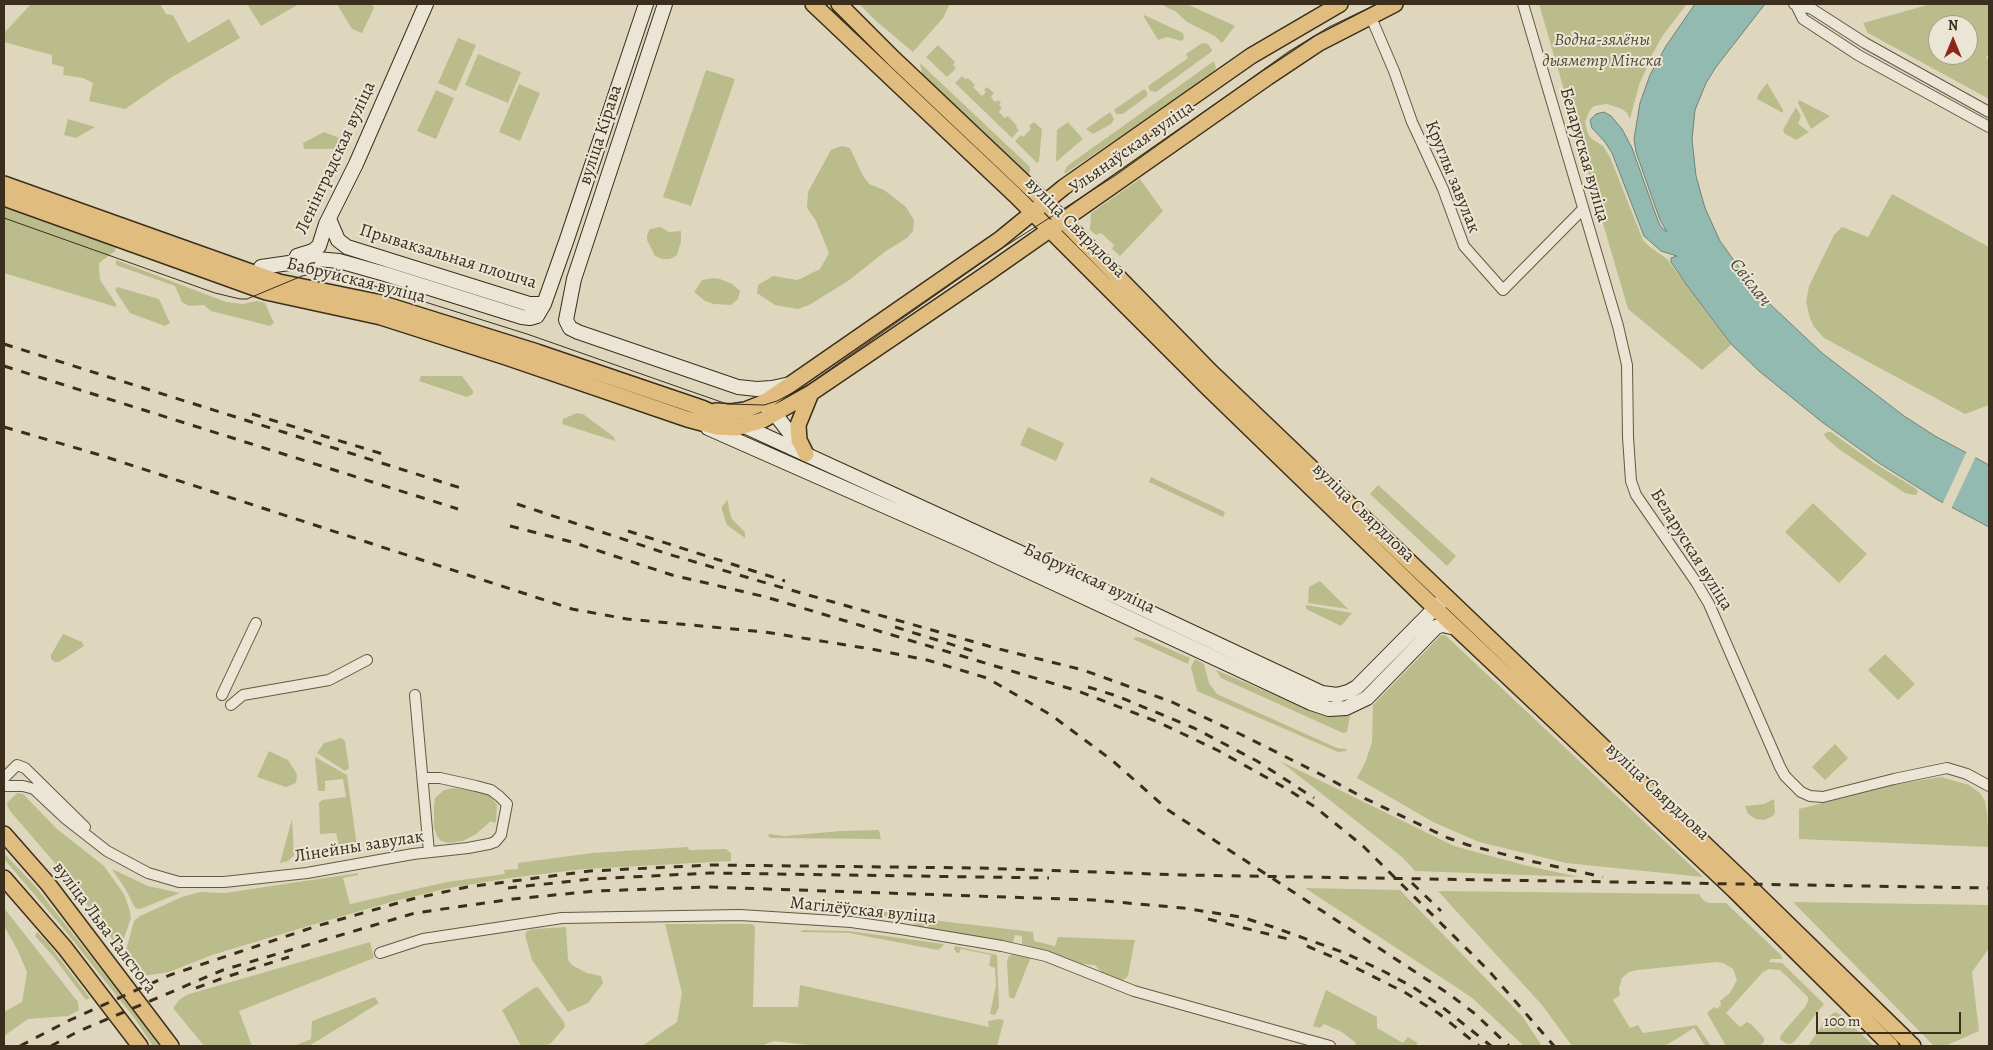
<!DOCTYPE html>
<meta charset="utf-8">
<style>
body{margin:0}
#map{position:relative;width:1993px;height:1050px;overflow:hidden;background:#dfd7bd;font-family:Alegreya,serif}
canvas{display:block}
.frame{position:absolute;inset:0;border:5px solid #3c2e1c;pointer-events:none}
.north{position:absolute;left:1928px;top:15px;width:50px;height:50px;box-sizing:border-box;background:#eae5d4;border:1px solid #a49c8a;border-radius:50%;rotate:0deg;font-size:14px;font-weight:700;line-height:20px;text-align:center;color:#3c2e1c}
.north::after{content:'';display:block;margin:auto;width:18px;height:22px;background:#8f2418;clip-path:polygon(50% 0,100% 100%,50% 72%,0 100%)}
.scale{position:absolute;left:1816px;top:1012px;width:145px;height:22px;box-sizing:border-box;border:2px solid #3c2e1c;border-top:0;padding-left:6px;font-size:15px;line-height:18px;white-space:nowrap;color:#3c2e1c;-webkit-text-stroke:4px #eae5d4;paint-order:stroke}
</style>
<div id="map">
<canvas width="1993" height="1050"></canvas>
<div class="frame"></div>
<div class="north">N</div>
<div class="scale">100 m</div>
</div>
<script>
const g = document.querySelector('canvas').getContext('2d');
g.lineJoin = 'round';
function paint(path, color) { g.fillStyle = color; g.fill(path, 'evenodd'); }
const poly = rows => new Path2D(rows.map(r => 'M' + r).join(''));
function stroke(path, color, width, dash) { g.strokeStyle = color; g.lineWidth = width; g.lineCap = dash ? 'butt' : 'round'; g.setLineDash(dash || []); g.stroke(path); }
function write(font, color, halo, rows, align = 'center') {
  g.font = font + ' Alegreya,serif'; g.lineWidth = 4; g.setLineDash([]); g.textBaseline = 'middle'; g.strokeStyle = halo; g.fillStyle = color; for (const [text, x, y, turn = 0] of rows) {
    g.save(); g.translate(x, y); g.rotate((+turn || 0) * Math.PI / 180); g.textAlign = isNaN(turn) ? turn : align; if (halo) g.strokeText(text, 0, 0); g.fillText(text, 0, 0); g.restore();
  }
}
paint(poly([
 [31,4,160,4,166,14,173,15,188,43,229,19,240,38,172,77,125,109,89,101,93,83,83,78,63,75,64,67,52,64,52,55,4,42,4,33],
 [247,4,299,4,261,26],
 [337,4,372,4,374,8,362,33,352,29],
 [859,4,950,4,943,18,913,52,876,21],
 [1160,4,1187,4,1235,26,1222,43,1215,36,1187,22,1175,11],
 [1539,4,1687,4,1663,35,1653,53,1639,85,1630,119,1627,113,1622,109,1607,104,1594,106,1590,110,1585,122,1588,134,1592,139,1603,146,1610,157,1643,240,1650,247,1667,259,1731,345,1702,370,1628,309],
 [1931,4,1989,4,1989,53,1986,58,1989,60,1989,99,1868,33,1863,23],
 [1938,25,1968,25,1968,55,1938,55],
 [1144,15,1183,33,1184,38,1182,41,1167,37,1158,40,1144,17],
 [458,38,476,45,456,91,438,83],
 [1202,43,1208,44,1212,50,1211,52,1156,92,1150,91,1148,86,1188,58,1186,54],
 [938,45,955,62,953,65,956,68,947,77,926,57],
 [478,54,521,72,508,103,465,85],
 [1214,61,1216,68,1210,77,1066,173,1064,173,1067,166],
 [920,63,1030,167,1030,172,1027,175,922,74],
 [706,70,735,79,691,206,663,197],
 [962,76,965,79,968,78,975,85,973,87,982,96,986,92,984,90,987,87,994,93,991,97,995,102,998,100,1001,103,999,105,1002,108,999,112,1005,118,1008,116,1017,126,1016,128,1019,130,1012,138,955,83],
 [1767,83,1783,110,1783,113,1757,99,1758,95],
 [519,84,540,93,520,141,499,132],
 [1144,89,1147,92,1147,96,1123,114,1116,114,1114,110],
 [436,90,454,98,436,139,417,131],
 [1799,100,1830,116,1811,129,1798,103],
 [1796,107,1801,116,1798,124,1809,132,1796,140,1784,133,1783,130],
 [1110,112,1114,119,1111,124,1093,134,1086,129],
 [68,119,95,127,76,138,64,135],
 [1034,122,1042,129,1039,161,1037,163,1015,141,1021,135,1023,137,1031,129,1029,126],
 [1068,122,1083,139,1056,162,1057,130],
 [324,132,345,140,339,149,304,149,303,143],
 [842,146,850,148,862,174,869,184,884,190,906,207,914,220,913,231,907,238,886,251,848,281,809,305,798,309,775,305,757,293,758,285,773,276,797,280,802,278,820,269,829,253,816,221,807,208,808,192,831,150],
 [1140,179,1163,211,1120,256,1112,249,1114,245,1101,233,1096,235,1090,230,1091,213],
 [1892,194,1989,247,1989,405,1965,414,1824,338,1814,327,1810,318,1806,302,1809,286,1834,235,1842,227,1868,237],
 [4,205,116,245,115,251,99,263,99,265,100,280,116,304,116,307,4,273],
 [660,227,669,232,681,231,681,241,677,255,670,259,662,259,655,256,647,240,647,235,650,229],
 [116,260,226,302,243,304,257,301,262,302,265,303,274,323,270,326,211,311,204,305,189,306,182,302,175,286,116,265],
 [713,278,720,279,732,284,740,291,738,299,731,305,714,304,705,301,694,292,702,280],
 [117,287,159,299,170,323,165,326,130,313,115,290],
 [421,376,462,376,473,391,473,394,467,397,419,381],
 [577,413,583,414,614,437,615,441,562,424,563,419],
 [1028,427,1064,443,1056,461,1020,445],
 [1827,432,1831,432,1874,463,1915,488,1918,491,1917,494,1914,495,1905,493,1840,450,1826,438,1824,434],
 [1151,477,1225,512,1223,517,1149,482],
 [1378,485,1456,556,1447,566,1370,494],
 [728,500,729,510,732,519,745,532,745,538,727,525,722,510,722,506],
 [1813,503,1867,554,1839,583,1785,532],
 [1320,581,1348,609,1308,603,1309,587],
 [1306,605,1352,613,1341,626,1306,609],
 [63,634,82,642,84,646,59,662,55,662,51,659,51,655],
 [1441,635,1445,635,1703,877,1566,863,1479,842,1433,822,1357,778,1365,763,1372,742,1373,705],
 [1136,637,1146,639,1190,658,1188,664,1133,639],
 [1885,654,1915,684,1898,700,1868,670],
 [1195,659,1204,664,1209,683,1217,694,1337,748,1347,749,1346,751,1338,752,1197,691,1191,667],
 [1216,670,1324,716,1350,716,1347,732,1343,733,1221,678],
 [341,738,345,741,349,768,345,771,317,753,324,743],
 [1835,744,1848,758,1825,780,1812,767],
 [269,751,288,760,297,774,296,783,286,787,257,777],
 [315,757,347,775,357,846,354,851,324,856,322,852,326,848,339,846,336,833,320,834,319,803,322,800,346,797,343,779,325,781,325,791,318,791],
 [1280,761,1454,846,1524,865,1579,877,1415,871,1402,857],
 [1941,777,1969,785,1980,793,1985,801,1987,813,1989,847,1799,839,1799,809,1897,784],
 [453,788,483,791,490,795,497,805,496,821,494,823,491,821,476,834,463,841,448,843,441,841,437,836,434,827,434,807,435,798,444,790],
 [17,793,23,794,57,829,104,866,124,894,129,908,131,918,120,950,67,877,10,811,7,805,8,802],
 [1774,799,1775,812,1773,816,1764,820,1756,819,1748,814,1745,806,1764,804],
 [292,819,294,855,288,861,280,863],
 [879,830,881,839,771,838,768,836,769,834,784,836,841,831],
 [688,847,689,850,726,849,731,853,731,861,584,869,510,878,449,888,395,901,315,924,212,955,169,972,143,976,125,954,134,921,140,916,182,897,200,892,225,893,358,873,358,875,343,878,350,904,447,882,505,874,504,870,518,869,518,863,592,853],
 [4,853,35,886,138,1016,159,1046,153,1046,135,1019,63,928,4,859],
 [112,869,148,886,180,893,140,909,135,908,126,890],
 [1305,888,1400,890,1522,1016,1542,1046,1524,1046,1471,997],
 [1438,891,1699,894,1703,900,1709,903,1726,903,1781,955,1782,959,1771,959,1769,962,1782,963,1824,1004,1794,1042,1790,1044,1785,1043,1780,1039,1781,1035,1805,1007,1808,1001,1808,997,1780,970,1769,969,1763,972,1726,1013,1740,1027,1747,1022,1752,1025,1764,1038,1764,1042,1759,1046,1726,1046,1707,1013,1714,1007,1717,1009,1721,1005,1720,1001,1730,993,1737,980,1733,969,1723,963,1716,962,1638,970,1629,972,1622,978,1619,988,1620,995,1613,1000,1630,1028,1638,1025,1643,1033,1697,1025,1711,1046,1705,1046,1694,1028,1665,1046,1572,1046,1542,1005],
 [1793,902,1989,905,1989,948,1972,972,1979,1031,1945,1046,1934,1046],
 [862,905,875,906,878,911,903,914,902,918,845,913,859,911],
 [4,908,78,1002,79,1010,68,1016,28,1019,4,1036,4,1012,22,1002,27,972,18,951,4,926],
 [923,919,1033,932,1034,941,1055,946,1058,937,1135,940,1128,976,1122,981,1104,975,1095,965,1082,964,1022,944,1022,936,1015,935,1013,943,913,925],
 [665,924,752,924,755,927,753,1007,798,1007,800,985,989,1027,988,1021,999,1019,1004,1020,997,1046,817,1046,774,1041,761,1046,642,1046,677,1022,682,993],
 [566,927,568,960,572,965,587,973,601,976,603,983,588,1003,568,1012,532,960,525,935,527,931,534,929],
 [803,930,849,931,944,944,941,948,938,950,849,933,800,932],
 [37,932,47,942,90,998,86,1000,53,956,35,936],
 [370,942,374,958,239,1011,252,1046,204,1046,173,1008,180,999,189,994],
 [955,946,997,955,999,1007,995,1015,990,1014,996,985,995,968,989,966,991,955,961,949,959,953,957,953,954,949],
 [1013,954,1031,957,1014,999,1009,997,1007,962,1009,956],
 [538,987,564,1022,565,1027,550,1044,542,1046,521,1046,502,1010,534,988],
 [1326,990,1377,1017,1377,1028,1403,1043,1408,1037,1418,1043,1415,1046,1355,1046,1356,1043,1342,1032,1324,1024,1320,1028,1313,1026],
 [375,997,379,1003,309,1046,294,1046,311,1039,312,1021],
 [1835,1012,1841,1015,1874,1046,1808,1046,1827,1018]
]), '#babc8c');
const water = poly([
 [1695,4,1765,4,1716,67,1706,83,1695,110,1692,139,1696,176,1705,208,1720,241,1755,290,1822,353,1904,416,1935,436,1989,465,1989,527,1938,500,1879,463,1822,422,1759,371,1731,344,1686,284,1671,262,1671,258,1677,256,1661,251,1644,236,1612,153,1605,142,1592,128,1590,120,1596,114,1604,112,1611,116,1622,129,1632,148,1658,221,1661,227,1667,232,1660,220,1636,152,1634,139,1640,103,1650,75,1666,46,1695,4]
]);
paint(water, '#93bab0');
stroke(water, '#708275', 1);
paint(poly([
 [1967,451,1976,456,1951,509,1942,505]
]), '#dfd7bd');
const street = poly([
 [1523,4,1618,326,1627,365,1628,437,1631,481,1636,495,1696,582,1709,604,1780,767,1785,776,1801,792,1810,796,1823,797,1894,779,1947,768,1967,774,1989,786],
 [1794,4,1812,9,1865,43,1989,112],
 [1796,5,1803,19,1858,55,1989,127],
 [1370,15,1394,71,1412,122,1443,189,1464,246,1503,290,1582,210],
 [222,695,256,623],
 [415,695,429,852],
 [231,705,243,695,329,680,367,660],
 [4,778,17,765,25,768,85,827],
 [4,786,23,786,34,789,66,819,107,851,148,873,179,882,224,882,307,873,413,854,468,848,489,844,495,842,501,835,507,804,499,796,491,790,476,786,440,778,424,778],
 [380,953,423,939,562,918,740,915,851,922,901,929,1002,946,1046,956,1134,991,1330,1046]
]);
const secondary = poly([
 [665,4,574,279,566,320,570,328,578,332,738,387,757,389,772,388,790,384],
 [329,219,338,240,347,247,529,304,544,304],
 [297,256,313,251,319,246,326,224,356,164,426,4],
 [261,267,317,259,339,261,385,274,522,317,530,318,537,316,544,304,567,239,646,4],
 [767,407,775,414,803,450],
 [744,426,1128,602,1322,693,1337,695,1348,692,1357,687,1442,601],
 [708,428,966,542,1311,703,1329,709,1346,708,1367,698,1436,627,1442,625,1456,628]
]);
const primary = poly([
 [813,4,1015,195,1208,388,1435,608,1734,890,1891,1046],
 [839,4,894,59,1045,202,1211,372,1755,892,1913,1046],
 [4,184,279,282,377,302,537,352,702,408,738,424],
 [4,198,266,292,381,317,506,357,687,419,717,427,736,428,763,420,811,393,985,275,1268,77,1319,43,1395,4],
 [716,411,731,412,745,410,765,402,999,240,1064,187,1251,56,1340,4],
 [806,454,799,440,798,425,811,393],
 [4,834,48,884,171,1046],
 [4,878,65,948,140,1046]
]);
stroke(street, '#655844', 12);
stroke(secondary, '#3c2e1c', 16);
stroke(primary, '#3c2e1c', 18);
stroke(street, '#eae5d4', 10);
stroke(secondary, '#eae5d4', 14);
stroke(primary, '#e0bc7e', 15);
stroke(poly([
 [4,218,215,293,240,299,247,299,302,276,312,274,336,274,527,334,727,404,764,405,777,401,809,384,1004,247,1116,175,1288,52,1329,27,1377,4]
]), '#3c2e1c', 1);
stroke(poly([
 [4,344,464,489],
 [4,366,458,509],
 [252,414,386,455],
 [4,427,100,455,572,609,627,619,765,632,871,649,927,660,987,678,1051,715,1113,761,1168,810,1449,994,1474,1013,1509,1046],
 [517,504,668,554,773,585,999,649,1083,670,1172,702,1242,735,1322,775,1364,798,1448,838,1468,845,1526,860,1603,877],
 [510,526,572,542,672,575,766,597,1078,691,1158,722,1219,751,1287,789,1315,807,1363,846,1489,971,1554,1046],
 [628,531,785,581],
 [895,627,976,652],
 [1088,687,1117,696,1194,728,1257,761,1314,798],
 [1412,883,1441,911],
 [508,888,591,879,710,873,1049,878],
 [1208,919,1288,939],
 [1307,946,1340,960,1406,993,1438,1013,1479,1046],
 [196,988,226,977,289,957],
 [20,1046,70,1020,170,975,317,926,412,899,467,887,590,871,711,865,979,868,1182,875,1989,888],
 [51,1046,77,1032,223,970,415,913,513,899,596,891,708,887,1094,900,1183,908,1241,917,1273,927,1345,953,1385,972,1413,987,1441,1006,1491,1046]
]), '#3c2e1c', 3, [9, 9]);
write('italic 18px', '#554a32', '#eae5d4', [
 ["Водна-зялёны",1602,41],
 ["дыяметр Мінска",1602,62]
]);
write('18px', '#3c2e1c', '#eae5d4', [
 ["вуліца Кірава",601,135,-72],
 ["Ульянаўская вуліца",1132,148,-35],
 ["Беларуская вуліца",1584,155,74],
 ["Ленінградская вуліца",336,158,-65],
 ["Круглы завулак",1452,177,68],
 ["вуліца Свярдлова",1075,228,45],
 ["Прывакзальная плошча",448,257,17],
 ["Бабруйская вуліца",356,281,14],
 ["вуліца Свярдлова",1363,513,44],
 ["Беларуская вуліца",1691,550,58],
 ["Бабруйская вуліца",1089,579,25],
 ["вуліца Свярдлова",1657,792,43],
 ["Лінейны завулак",359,847,-9],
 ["Магілёўская вуліца",863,911,6],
 ["вуліца Льва Талстога",104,928,53]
]);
write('italic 19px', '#4d4a3a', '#eae5d4', [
 ["Свіслач",1750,283,52]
]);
</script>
